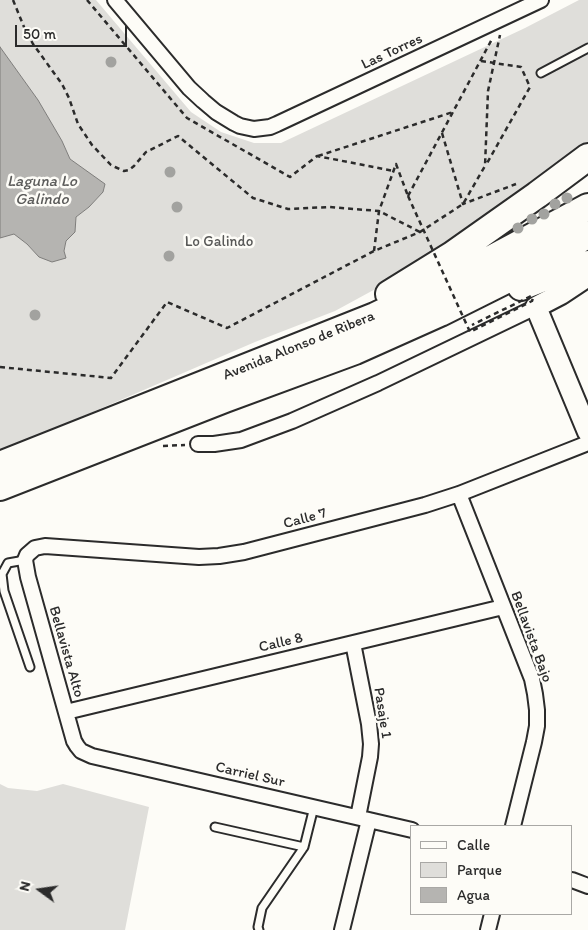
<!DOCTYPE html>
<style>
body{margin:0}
#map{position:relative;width:588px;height:930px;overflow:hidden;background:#fdfcf7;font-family:Itim,sans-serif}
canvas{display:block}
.legend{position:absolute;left:410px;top:825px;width:162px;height:90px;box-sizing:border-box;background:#fdfcf7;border:1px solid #a9a8a5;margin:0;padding:6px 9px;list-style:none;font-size:15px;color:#2b2b2b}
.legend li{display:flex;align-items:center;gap:10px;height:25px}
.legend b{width:25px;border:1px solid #a9a8a5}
.north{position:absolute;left:15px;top:865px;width:50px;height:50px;-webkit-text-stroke:4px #fdfcf7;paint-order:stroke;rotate:284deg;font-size:14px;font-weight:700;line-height:20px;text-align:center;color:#2b2b2b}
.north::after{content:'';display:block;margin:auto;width:18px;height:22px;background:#2b2b2b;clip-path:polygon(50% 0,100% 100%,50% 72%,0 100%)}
.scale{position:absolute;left:15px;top:25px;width:112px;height:22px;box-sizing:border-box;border:2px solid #2b2b2b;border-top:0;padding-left:6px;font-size:15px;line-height:18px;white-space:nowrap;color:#2b2b2b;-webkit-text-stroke:4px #fdfcf7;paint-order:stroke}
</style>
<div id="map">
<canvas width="588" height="930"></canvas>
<ul class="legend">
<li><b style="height:6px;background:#fdfcf7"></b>Calle</li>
<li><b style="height:14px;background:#dfdeda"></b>Parque</li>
<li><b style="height:14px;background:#b5b4b1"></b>Agua</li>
</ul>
<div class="north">N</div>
<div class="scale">50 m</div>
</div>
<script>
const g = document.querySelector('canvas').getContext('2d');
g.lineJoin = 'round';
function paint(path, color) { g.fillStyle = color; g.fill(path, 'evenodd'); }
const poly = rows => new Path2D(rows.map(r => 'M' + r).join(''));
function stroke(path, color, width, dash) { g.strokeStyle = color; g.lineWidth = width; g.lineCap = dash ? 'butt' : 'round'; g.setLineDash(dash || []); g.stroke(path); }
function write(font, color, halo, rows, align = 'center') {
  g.font = font + ' Itim,sans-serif'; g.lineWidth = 5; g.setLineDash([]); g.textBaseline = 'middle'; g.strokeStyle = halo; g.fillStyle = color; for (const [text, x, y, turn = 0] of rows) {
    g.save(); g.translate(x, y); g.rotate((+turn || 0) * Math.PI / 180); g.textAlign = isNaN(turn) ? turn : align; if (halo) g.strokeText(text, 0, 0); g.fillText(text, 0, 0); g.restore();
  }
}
paint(poly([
 [0,0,96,0,191,112,221,132,254,143,281,143,525,28,579,0,588,0,588,152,460,243,335,311,255,342,0,452,0,238,14,233,27,244,39,257,66,258,64,251,66,241,75,232,76,217,89,207,103,192,105,185,70,159,62,141,38,100,0,47],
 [0,784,8,788,37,791,63,784,149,807,125,930,0,930]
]), '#dfdeda');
const water = poly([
 [0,47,38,100,62,141,70,159,105,184,103,192,89,207,76,217,75,232,66,241,64,251,66,258,52,262,39,257,27,244,14,234,0,238,0,47]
]);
paint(water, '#b5b4b1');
stroke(water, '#7e7d7b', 1);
const lane = poly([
 [541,73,588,48],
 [25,560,8,563,2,574,4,591,30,667],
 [215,827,304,847],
 [259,930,258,927,262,908,304,847,314,807]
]);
const street = poly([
 [115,0,189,88,203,101,216,112,234,123,240,126,254,129,270,127,277,124,541,0],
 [198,444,214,444,241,440,292,421,378,383,536,307],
 [459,494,532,679,535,694,537,710,537,726,534,742,513,826],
 [353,643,369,724,371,744,370,757,358,817],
 [66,712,503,607],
 [412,830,92,756,81,751,77,746,74,741,28,577,25,560,27,555,35,548,45,546,199,557,219,556,244,552,425,505,459,494,588,443],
 [572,880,588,886],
 [342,930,369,820],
 [488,930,492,914]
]);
const secondary = poly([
 [588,276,561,294,536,307,588,432]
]);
const highway = poly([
 [521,287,541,279,588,264],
 [389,294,452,255,537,195,588,157],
 [0,465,375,316,463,274,588,207],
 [0,487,225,399,355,351,440,313,502,282,588,235]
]);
stroke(lane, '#2b2b2b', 11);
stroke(street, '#2b2b2b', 18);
stroke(secondary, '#2b2b2b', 24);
stroke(highway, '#2b2b2b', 30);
stroke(poly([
 [13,0,24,27,33,44,62,84,69,98,78,124,92,145,111,165,115,167,124,171,129,170,134,166,146,152,178,136,253,198,288,209,329,207,379,211,396,164,408,196],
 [87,0,187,118,290,177,317,156,394,171],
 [481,61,521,67,530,87,486,165],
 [442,133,463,204,516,184],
 [318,156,453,112],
 [408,196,492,39],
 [374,251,379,211,420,232],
 [0,367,111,378,167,302,227,328,374,251,420,232,463,204,485,166,488,91,500,35],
 [163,446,185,445]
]), '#2b2b2b', 2.5, [5, 4]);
stroke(lane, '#fdfcf7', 7);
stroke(street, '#fdfcf7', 14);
stroke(secondary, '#fdfcf7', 20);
stroke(highway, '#fdfcf7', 26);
stroke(poly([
 [408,196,470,332,532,301,533,298,531,296,529,297,472,325]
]), '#2b2b2b', 2.5, [5, 4]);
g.fillStyle = '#a2a29f';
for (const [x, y] of [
 [111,62],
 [170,172],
 [567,198],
 [555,204],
 [177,207],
 [544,214],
 [532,219],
 [518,228],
 [169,256],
 [35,315]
]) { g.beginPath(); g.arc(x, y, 5.5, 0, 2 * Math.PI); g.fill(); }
write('15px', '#2b2b2b', '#fdfcf7', [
 ["Las Torres",392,52,-25],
 ["Avenida Alonso de Ribera",299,346,-22],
 ["Calle 7",305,519,-15],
 ["Bellavista Bajo",531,637,70],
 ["Calle 8",281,643,-13],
 ["Bellavista Alto",66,652,74],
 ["Pasaje 1",382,713,81],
 ["Carriel Sur",250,775,13]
]);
write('15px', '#585857', '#fdfcf7', [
 ["Lo Galindo",219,242]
]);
write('italic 16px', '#5b5b5a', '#fdfcf7', [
 ["Laguna Lo",42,182],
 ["Galindo",42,200]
]);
</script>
